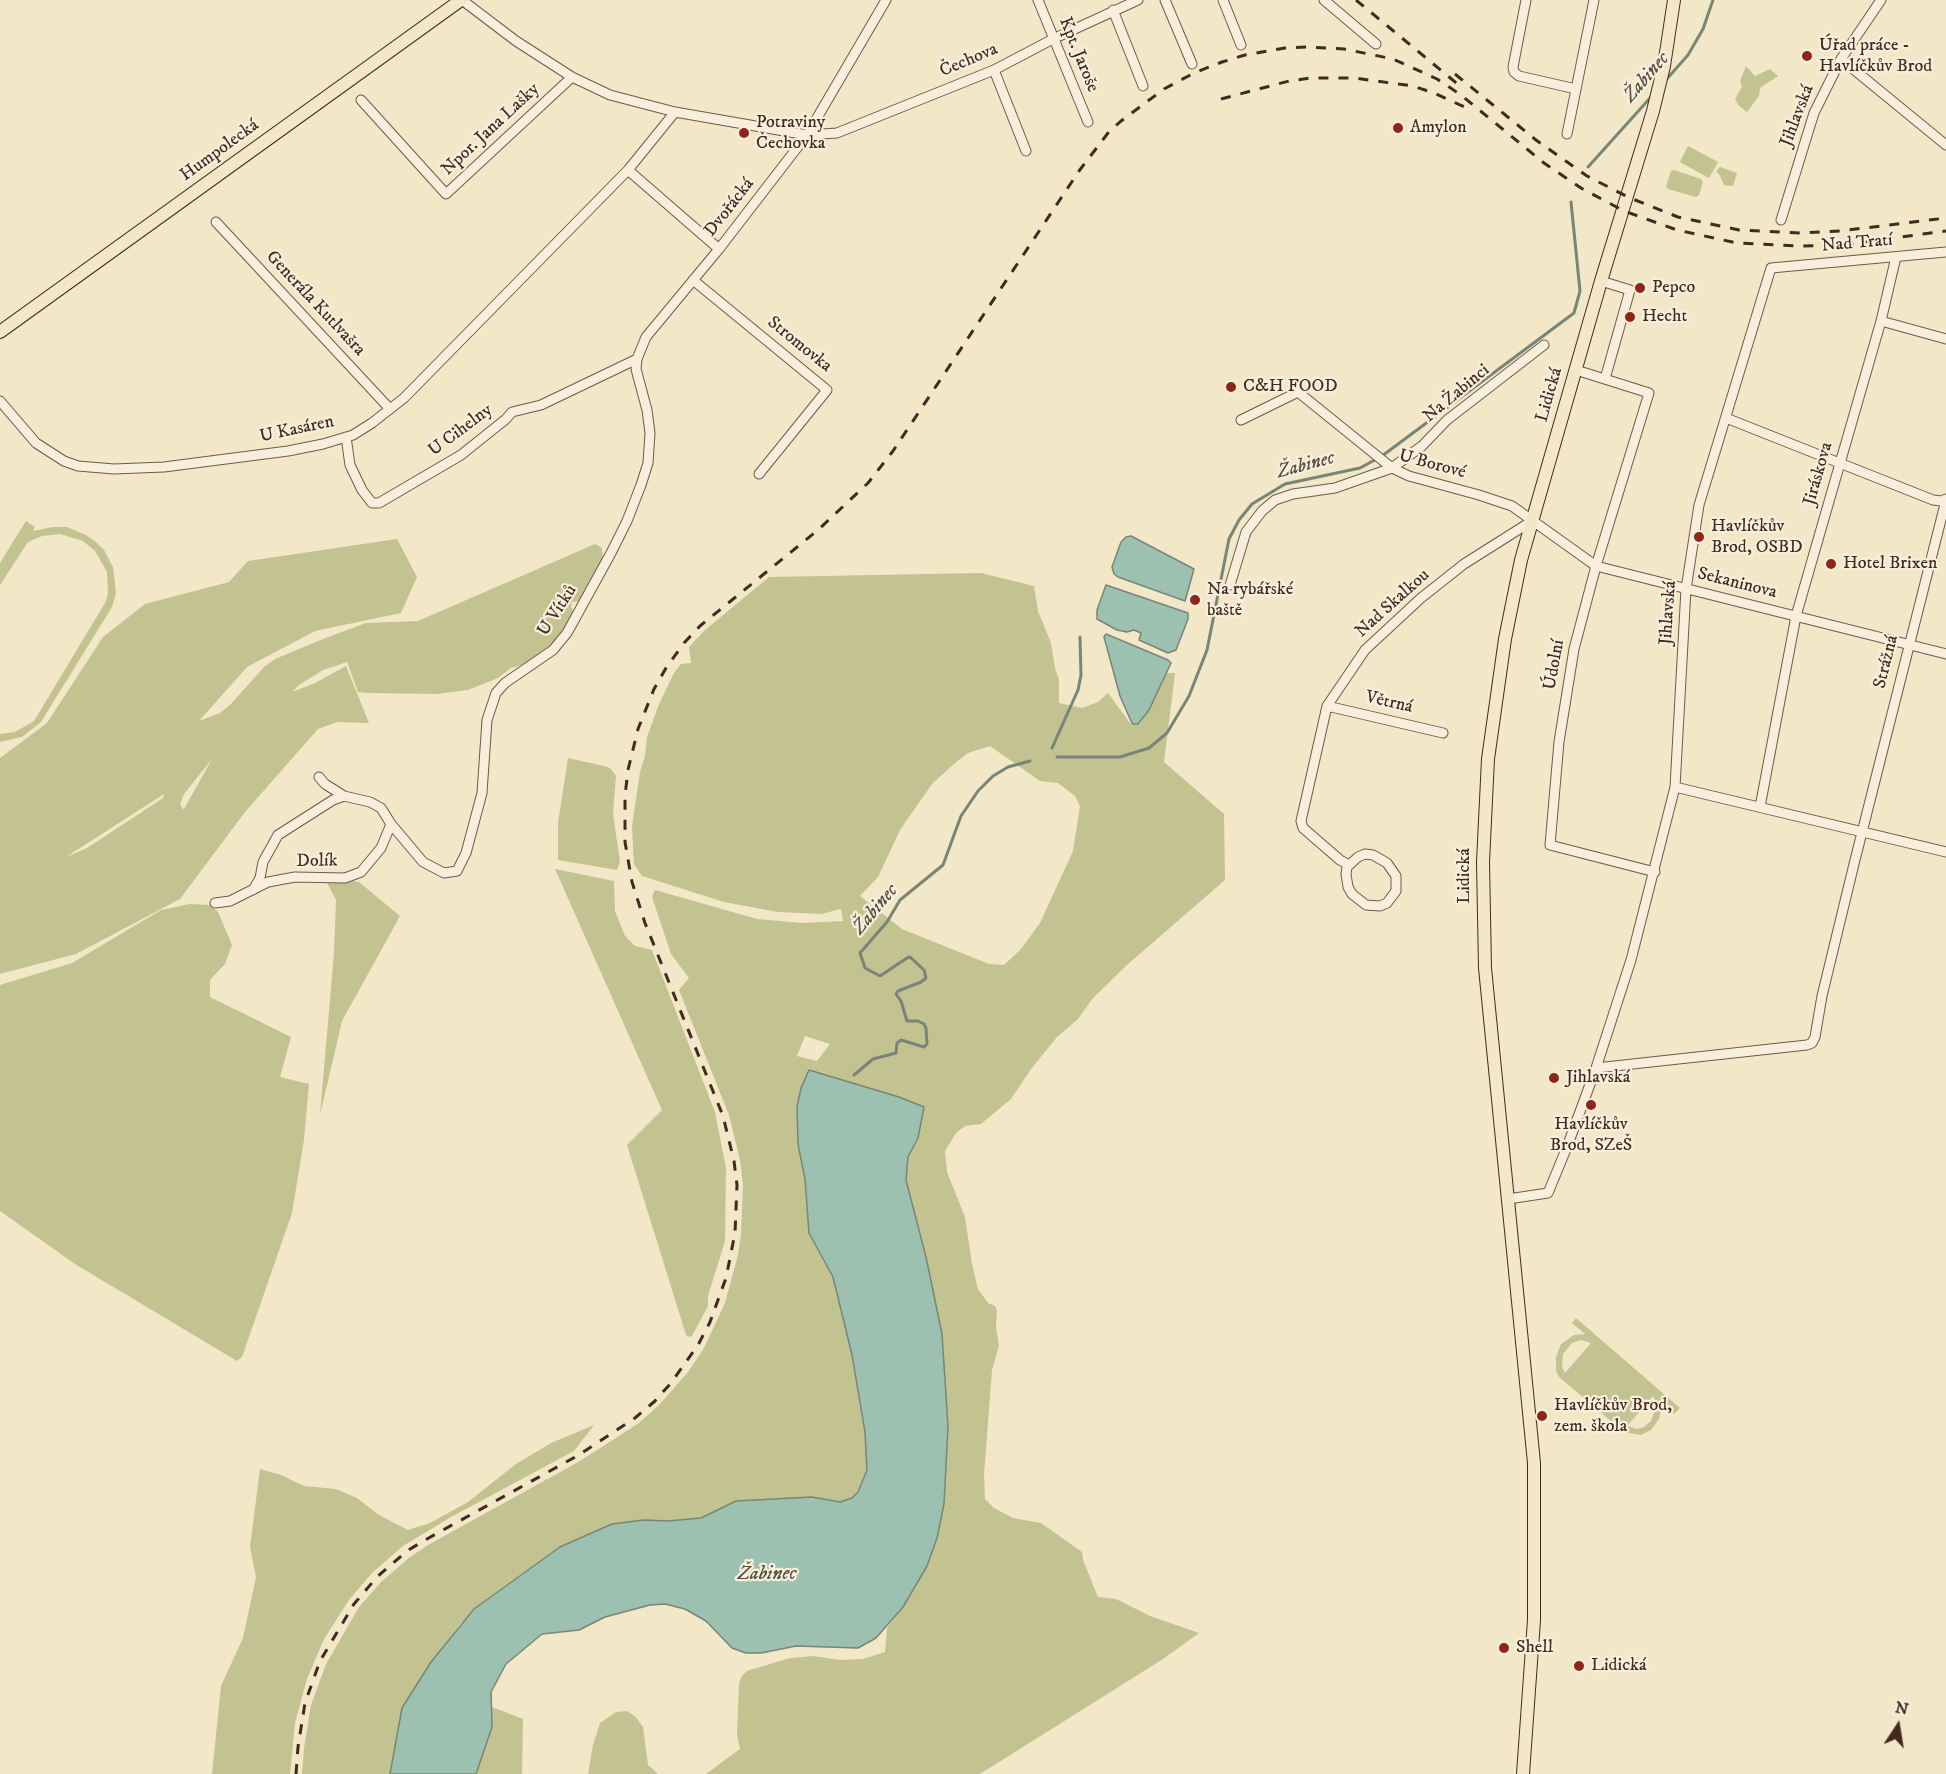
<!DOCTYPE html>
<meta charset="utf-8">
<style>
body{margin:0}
#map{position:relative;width:1946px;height:1774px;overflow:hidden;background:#f2e7c7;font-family:"IM FELL DW Pica",serif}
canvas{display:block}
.north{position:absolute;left:1868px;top:1696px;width:60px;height:60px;-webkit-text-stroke:4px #f7efdb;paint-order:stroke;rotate:12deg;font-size:16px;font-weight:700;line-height:24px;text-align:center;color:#432a21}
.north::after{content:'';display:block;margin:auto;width:21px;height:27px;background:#432a21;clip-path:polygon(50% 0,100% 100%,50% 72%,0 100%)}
</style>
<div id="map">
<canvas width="1946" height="1774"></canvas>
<div class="north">N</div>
</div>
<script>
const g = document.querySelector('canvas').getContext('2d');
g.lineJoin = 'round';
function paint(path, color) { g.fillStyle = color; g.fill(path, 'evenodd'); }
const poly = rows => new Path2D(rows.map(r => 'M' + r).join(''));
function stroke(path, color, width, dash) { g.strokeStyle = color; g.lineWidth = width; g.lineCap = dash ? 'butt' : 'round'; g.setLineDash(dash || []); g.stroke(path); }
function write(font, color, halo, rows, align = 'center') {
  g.font = font + ' "IM FELL DW Pica",serif'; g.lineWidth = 4.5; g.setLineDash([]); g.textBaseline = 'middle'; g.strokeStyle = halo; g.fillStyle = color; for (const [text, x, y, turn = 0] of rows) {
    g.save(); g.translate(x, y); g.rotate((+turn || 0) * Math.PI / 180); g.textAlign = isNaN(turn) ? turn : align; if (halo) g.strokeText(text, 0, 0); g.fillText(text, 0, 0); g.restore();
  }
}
paint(poly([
 [1746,66,1755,76,1770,69,1778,76,1760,88,1759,96,1747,112,1739,106,1735,99,1742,87,1740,81],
 [1688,146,1718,162,1709,178,1680,162],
 [1720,167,1737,173,1733,186,1724,185,1719,174,1716,172],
 [1674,170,1701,179,1703,182,1699,195,1696,197,1668,189,1666,186,1671,171],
 [26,521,35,527,33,531,53,527,67,527,86,535,95,541,104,550,113,567,116,593,112,607,41,722,22,737,0,742,0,734,15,732,34,721,105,603,108,594,107,572,95,551,83,541,60,534,42,536,28,542,0,585,0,563],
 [397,539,417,577,401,613,315,631,247,667,199,721,220,713,230,705,264,667,275,659,323,639,366,623,418,621,595,544,602,548,603,559,581,601,572,602,571,608,575,611,552,647,526,664,511,668,498,678,468,690,437,694,369,693,358,692,347,662,323,670,299,685,292,692,315,683,346,666,369,723,337,722,318,729,245,812,180,899,76,954,0,974,0,758,47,723,103,637,145,604,229,582,248,561],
 [212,759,184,809,183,809,180,804,184,794],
 [164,794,163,798,87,848,66,857],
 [981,573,1034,586,1038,611,1051,643,1055,668,1059,680,1059,703,1082,708,1098,702,1108,693,1130,723,1137,725,1141,722,1166,673,1175,673,1164,762,1224,814,1225,880,1127,965,1093,998,1078,1019,1057,1037,1031,1069,1011,1099,981,1124,965,1126,956,1133,945,1151,947,1172,965,1217,972,1264,978,1289,988,1303,995,1306,997,1310,996,1327,999,1346,992,1370,984,1475,985,1499,994,1508,1013,1518,1041,1523,1082,1552,1083,1560,1098,1597,1116,1599,1150,1616,1199,1633,1163,1659,980,1774,706,1774,740,1749,737,1735,739,1684,741,1677,747,1671,790,1658,814,1656,840,1660,863,1659,885,1652,887,1628,903,1607,927,1566,937,1538,944,1504,948,1426,942,1334,926,1257,906,1180,908,1157,918,1138,924,1107,899,1097,809,1070,798,1144,805,1179,809,1233,833,1277,852,1355,865,1432,867,1470,858,1492,852,1498,840,1502,812,1497,736,1501,701,1518,668,1521,644,1520,612,1524,587,1536,537,1564,488,1598,461,1623,431,1662,402,1708,390,1774,302,1774,304,1748,311,1705,326,1664,359,1607,381,1582,410,1557,428,1545,580,1461,639,1423,659,1405,688,1372,704,1348,725,1303,738,1255,741,1234,743,1185,740,1160,729,1115,679,990,689,978,671,954,652,897,655,890,757,919,802,923,843,921,841,909,821,914,778,912,724,902,642,876,634,864,633,847,632,826,640,772,645,756,647,737,659,704,674,673,681,664,691,663,689,647,705,630,769,577],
 [990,746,1040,781,1058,783,1075,796,1080,806,1073,851,1040,923,1021,949,1004,965,989,964,902,929,860,896,878,877,900,830,932,784,955,763,968,753],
 [805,1036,830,1044,817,1061,797,1056],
 [568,758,604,766,610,768,616,776,613,814,620,862,617,870,558,860,558,823],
 [555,869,614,881,615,911,625,936,635,946,652,950,715,1112,726,1168,725,1241,708,1296,708,1306,692,1336,689,1337,686,1335,627,1145,662,1110],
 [323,875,359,882,400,916,342,1021,320,1115,334,953,336,900],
 [190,904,210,905,218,912,232,945,225,964,210,980,210,997,291,1037,280,1077,309,1084,304,1140,292,1213,242,1357,237,1361,75,1264,0,1211,0,985,72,963,161,910],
 [1576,1318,1680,1408,1674,1414,1662,1404,1659,1419,1651,1430,1641,1435,1624,1432,1559,1377,1556,1371,1556,1357,1561,1344,1574,1335,1585,1334,1572,1323],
 [1581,1340,1591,1343,1565,1373,1562,1367,1563,1354,1572,1343],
 [1653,1396,1657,1405,1651,1421,1644,1427,1637,1429,1627,1426],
 [594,1425,574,1451,451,1517,403,1546,372,1573,349,1600,324,1639,307,1679,295,1723,290,1774,212,1774,221,1686,243,1638,256,1577,250,1547,260,1469,281,1475,304,1486,336,1489,357,1498,379,1515,408,1530,430,1523,468,1502,516,1464,551,1443],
 [492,1707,523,1719,522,1774,476,1774,492,1727],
 [627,1711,636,1717,643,1727,648,1765,658,1774,588,1774,593,1745,600,1723,616,1712]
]), '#c2c391');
const water = poly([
 [1131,536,1194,569,1185,601,1118,577,1114,574,1112,567,1121,542,1126,537,1131,536],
 [1106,585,1188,613,1188,619,1176,650,1168,653,1139,640,1141,633,1134,630,1127,632,1117,630,1097,619,1097,610,1106,585],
 [1106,634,1168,660,1171,663,1149,710,1138,724,1133,724,1131,721,1120,696,1104,637,1106,634],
 [809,1070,899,1097,924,1107,918,1138,908,1157,906,1180,926,1257,942,1334,948,1426,944,1504,937,1538,927,1566,903,1607,876,1638,858,1648,796,1646,761,1653,746,1653,732,1648,706,1621,685,1609,665,1604,650,1605,605,1617,579,1630,542,1634,506,1664,491,1692,492,1727,476,1774,390,1774,402,1708,431,1662,474,1609,560,1547,612,1524,644,1520,668,1521,701,1518,736,1501,812,1497,840,1502,852,1498,858,1492,867,1470,865,1432,852,1355,833,1277,809,1233,805,1179,798,1144,797,1107,801,1088,809,1070]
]);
paint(water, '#9cc1b0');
stroke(water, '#788577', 1.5);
stroke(poly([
 [1665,81,1688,55,1703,29,1713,0],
 [1588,167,1651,97],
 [1052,748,1078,690,1081,675,1080,637],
 [1057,757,1120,757,1149,748,1167,733,1189,696,1207,650,1229,539,1239,520,1252,504,1285,484,1360,468,1382,456,1574,313,1580,291,1571,202],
 [854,1075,873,1059,896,1053,897,1043,901,1040,924,1047,927,1044,926,1028,924,1024,918,1021,907,1021,901,1001,896,994,898,991,921,982,926,978,924,970,910,957,907,958,880,976,865,968,860,953,887,922,900,900,943,865,961,816,978,791,993,776,1008,767,1030,761]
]), '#788577', 3);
const minor = poly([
 [462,0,516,41,572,77,610,95,675,112,807,135,837,133,994,70,1053,39,1138,0],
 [1038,0,1088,122],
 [1165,0,1192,64],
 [1223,0,1241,45],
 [1324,0,1376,44],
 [1526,0,1513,67,1514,72,1519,76,1576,89],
 [1113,10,1143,86],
 [1841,59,1946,145],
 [994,70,1026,151],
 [361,100,446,194,572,77],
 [1567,134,1594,0],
 [628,170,719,249],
 [1781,220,1814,113,1841,59,1881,0],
 [216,222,390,409],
 [693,280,827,390,759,474],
 [1601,281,1630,290,1605,379],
 [1881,321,1946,339],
 [1576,370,1649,393,1596,566,1574,649,1559,742,1550,845,1655,872],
 [0,401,36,443,64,461,78,466,114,469,164,467,288,451,323,444,353,435,372,423,404,398,628,170,675,112],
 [1726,418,1933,500,1941,501,1946,499],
 [1241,420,1298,392,1392,468,1409,476,1479,495,1512,506,1596,566,1946,654],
 [346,437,350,465,362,490,372,503,379,503,461,455,506,419,512,412,541,405,637,359],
 [1230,585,1246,532,1262,511,1275,500,1293,494,1335,488,1392,468,1422,446,1447,420,1544,345],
 [1327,706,1443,733],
 [319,777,325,784,344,796,370,802,381,808,391,824,423,862,444,873,457,871,466,853,482,793,487,720,496,693,505,683,553,650,567,633,611,553,627,521,641,485,648,463,650,433,647,410,636,369,637,359,646,337,719,249,807,135,886,0],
 [1675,787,1946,852],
 [1760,807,1796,616,1881,321,1896,257],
 [1365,854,1373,855,1387,863,1396,876,1396,891,1387,903,1380,906,1366,905,1352,894,1348,887,1346,874,1347,867,1358,857,1365,854],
 [1349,865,1340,860,1303,828,1301,821,1327,706,1365,650,1421,598,1464,564,1532,521],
 [253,890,260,878,263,862,278,835,333,800,344,796],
 [215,903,230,901,268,882,295,877,345,878,361,872,381,848,391,824],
 [1596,1068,1807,1045,1812,1043,1815,1037,1822,996,1854,864,1946,500],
 [1508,1199,1548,1193,1567,1147,1596,1068,1631,960,1675,787,1686,589,1699,505,1771,268,1946,252]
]);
const major = poly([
 [0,332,461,0],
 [1523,1774,1534,1620,1534,1463,1485,968,1483,862,1488,759,1505,639,1521,560,1601,281,1653,111,1664,66,1674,0]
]);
stroke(minor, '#6f594a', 11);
stroke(major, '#432a21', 14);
stroke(minor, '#f7efdb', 9);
stroke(major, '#f2e7c7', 12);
stroke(poly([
 [1356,0,1460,86],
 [1455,74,1536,140,1587,176,1630,198,1678,217,1739,230,1802,233,1840,231,1946,218],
 [1221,99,1289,81,1311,78,1354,78,1413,86,1434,93,1471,110],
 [296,1774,298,1747,305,1703,320,1661,354,1604,377,1577,407,1551,425,1540,577,1456,635,1418,655,1401,671,1383,698,1345,710,1322,726,1278,735,1233,737,1185,734,1161,723,1116,645,923,632,882,625,842,625,796,628,770,638,729,654,689,666,668,684,643,700,626,818,530,868,483,893,451,1079,171,1108,133,1121,121,1164,89,1194,73,1222,62,1245,55,1285,48,1308,47,1344,49,1393,59,1437,79,1461,95,1544,163,1581,188,1624,211,1677,230,1737,243,1801,246,1840,245,1946,231]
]), '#432a21', 3, [10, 10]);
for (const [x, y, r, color] of [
 [1807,56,6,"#8f2418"],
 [1398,128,6,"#8f2418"],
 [744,133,6,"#8f2418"],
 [1640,288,6,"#8f2418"],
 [1630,317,6,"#8f2418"],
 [1231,387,6,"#8f2418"],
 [1699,537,6,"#8f2418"],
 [1831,564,6,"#8f2418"],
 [1195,600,6,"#8f2418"],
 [1554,1078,6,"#8f2418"],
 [1591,1105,6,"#8f2418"],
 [1542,1416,6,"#8f2418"],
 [1504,1648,6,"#8f2418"],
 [1579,1666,6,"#8f2418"]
]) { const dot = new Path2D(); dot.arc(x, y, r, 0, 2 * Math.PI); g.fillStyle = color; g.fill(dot); stroke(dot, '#f7efdb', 2); }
write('18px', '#432a21', '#f7efdb', [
 ["Úřad práce -",1819,46],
 ["Havlíčkův Brod",1819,67],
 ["Potraviny",756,123],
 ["Čechovka",756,144],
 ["Amylon",1410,128],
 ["Pepco",1652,288],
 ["Hecht",1642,317],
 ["C&H FOOD",1243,387],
 ["Havlíčkův",1711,527],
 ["Brod, OSBD",1711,548],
 ["Hotel Brixen",1843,564],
 ["Na rybářské",1207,590],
 ["baště",1207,611],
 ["Jihlavská",1566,1078],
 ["Havlíčkův",1591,1125,"center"],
 ["Brod, SZeŠ",1591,1146,"center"],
 ["Havlíčkův Brod,",1554,1406],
 ["zem. škola",1554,1427],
 ["Shell",1516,1648],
 ["Lidická",1591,1666]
], 'left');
write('18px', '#432a21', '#f7efdb', [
 ["Kpt. Jaroše",1078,55,68],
 ["Čechova",969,61,-23],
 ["Jihlavská",1798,116,-69],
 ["Npor. Jana Lašky",491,130,-43],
 ["Humpolecká",220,151,-36],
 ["Dvořácká",730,208,-52],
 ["Nad Tratí",1857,244,-5],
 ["Generála Kutlvašra",315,304,47],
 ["Stromovka",799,345,39],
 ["Na Žabinci",1457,394,-40],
 ["Lidická",1550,395,-74],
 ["U Kasáren",297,430,-12],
 ["U Cihelny",461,431,-37],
 ["U Borové",1432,465,15],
 ["Jiráskova",1819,474,-74],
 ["Sekaninova",1737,584,14],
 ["Nad Skalkou",1393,604,-42],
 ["U Vítků",558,611,-57],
 ["Jihlavská",1669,613,-86],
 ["Strážná",1887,662,-76],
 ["Údolní",1555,665,-80],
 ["Větrná",1389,703,13],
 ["Dolík",317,862,-1],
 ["Lidická",1465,876,-90]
]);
write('italic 20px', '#595045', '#f7efdb', [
 ["Žabinec",1647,78,-49],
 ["Žabinec",1306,466,-15],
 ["Žabinec",876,910,-50],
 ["Žabinec",767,1575]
]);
</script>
